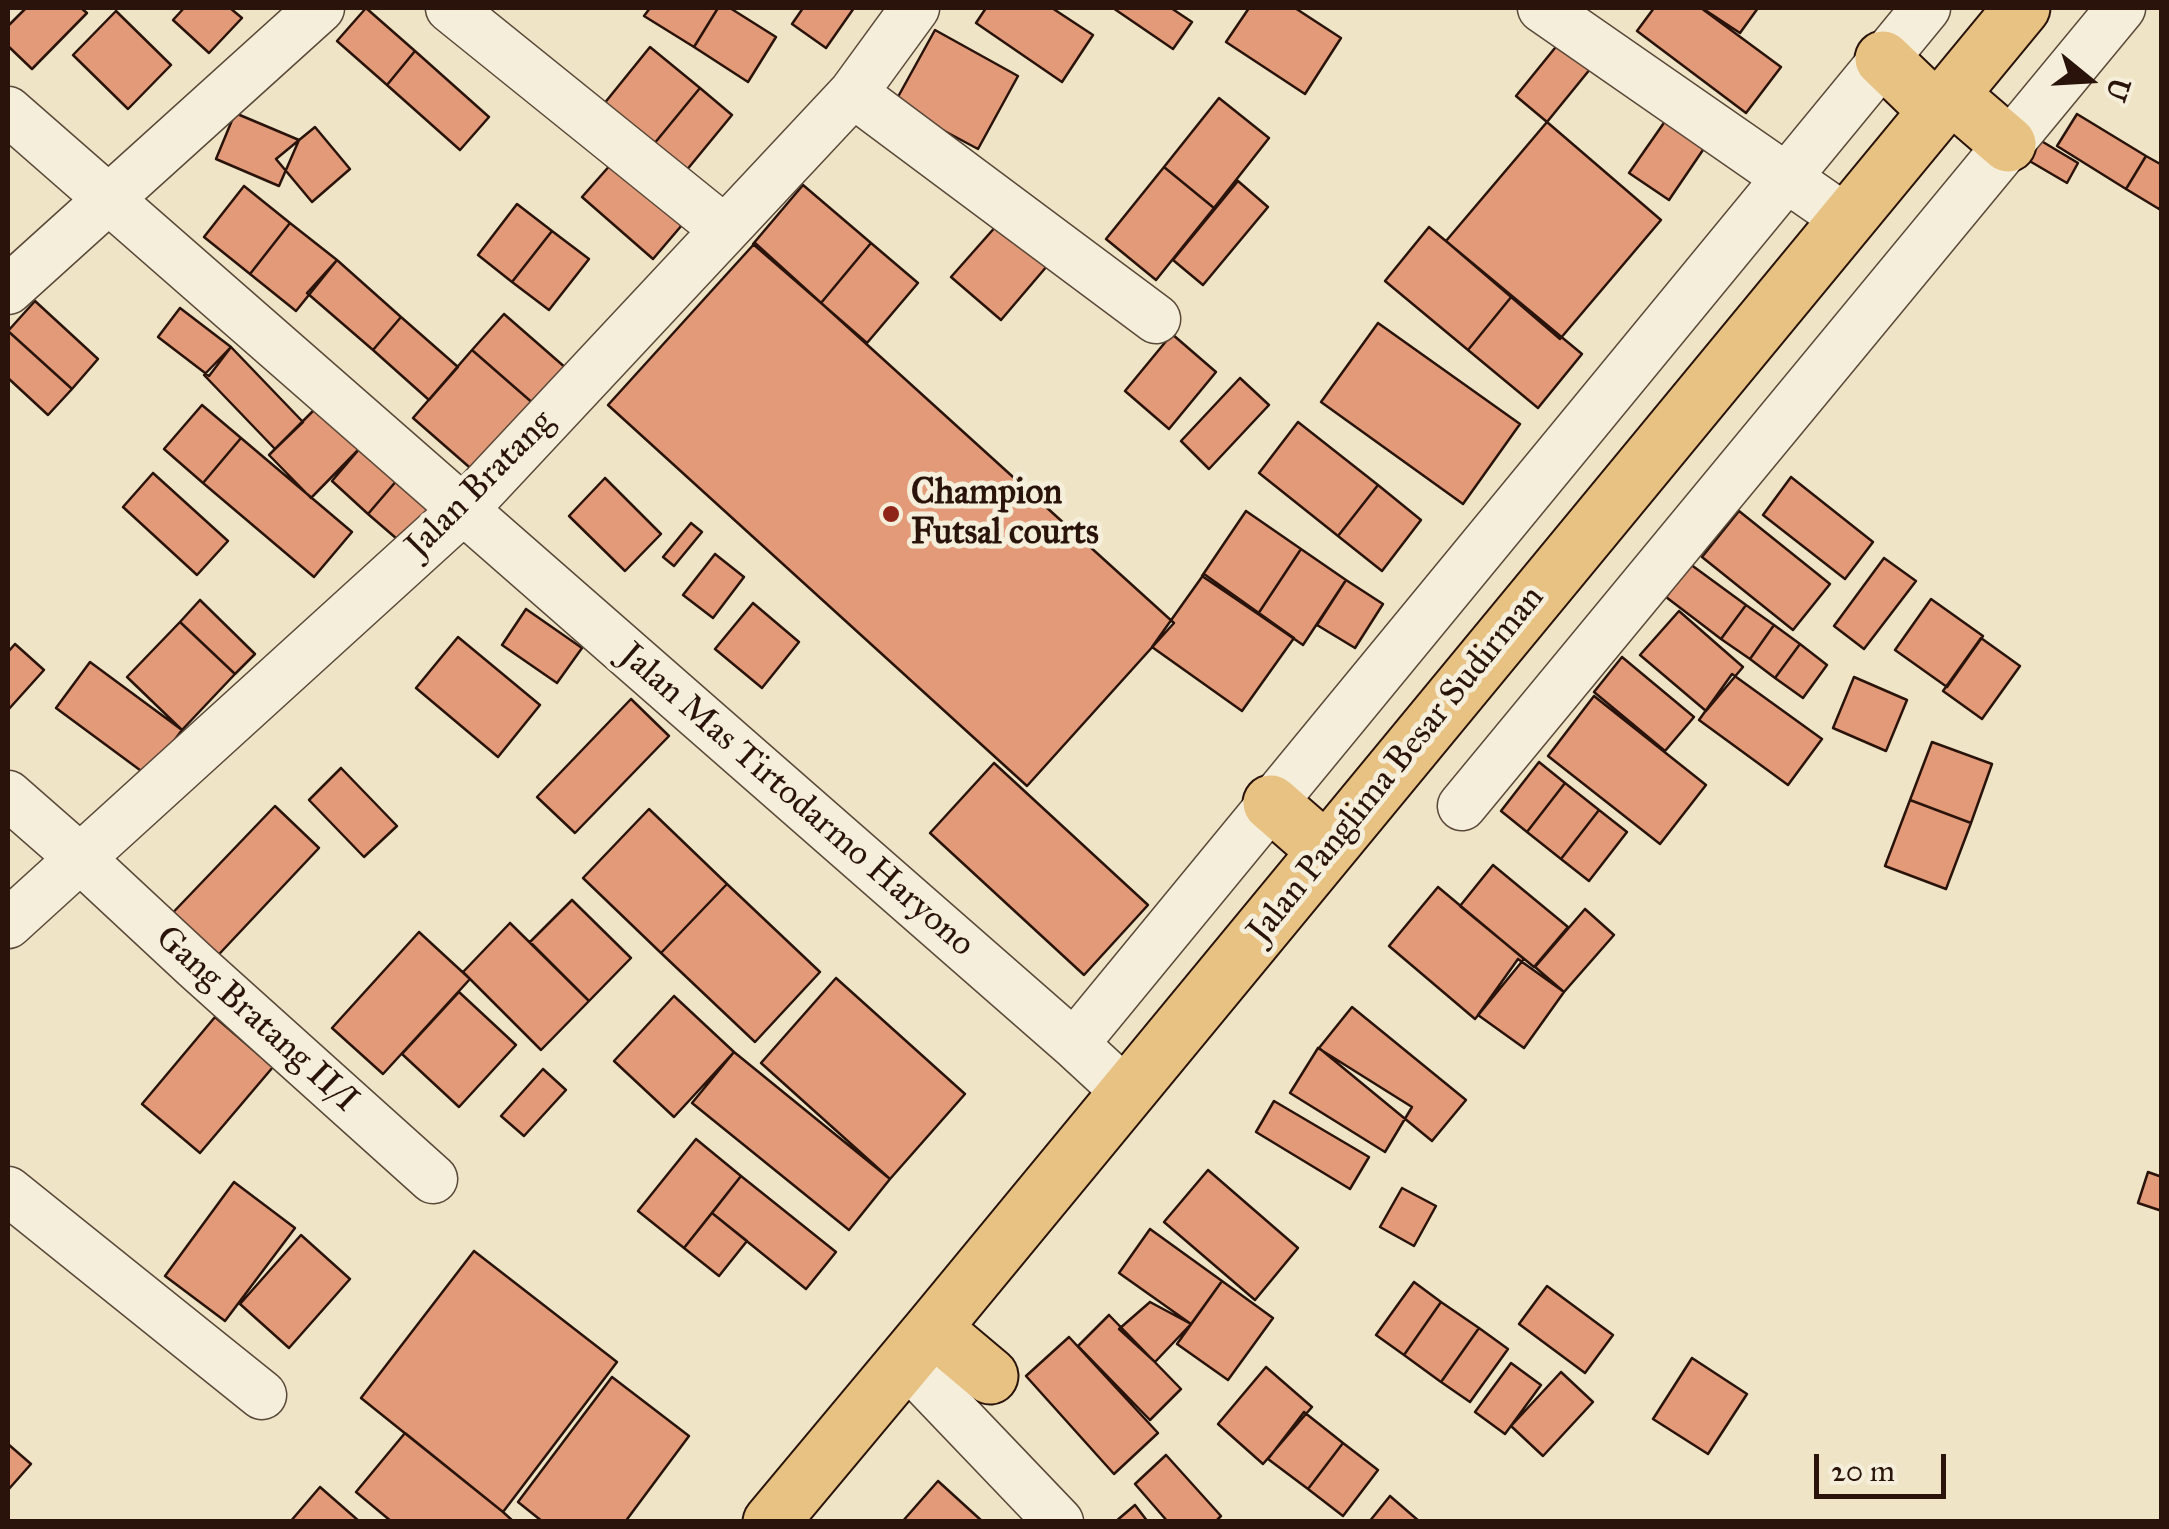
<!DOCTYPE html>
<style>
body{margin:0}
#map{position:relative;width:2169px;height:1529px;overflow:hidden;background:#efe5c6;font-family:"IM FELL Great Primer",serif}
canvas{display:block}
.frame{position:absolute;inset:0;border:10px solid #29130a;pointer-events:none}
.north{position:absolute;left:2039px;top:30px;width:100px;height:100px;-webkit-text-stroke:8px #f5eeda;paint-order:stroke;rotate:108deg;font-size:28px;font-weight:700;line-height:40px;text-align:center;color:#29130a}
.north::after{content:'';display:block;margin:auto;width:35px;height:45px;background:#29130a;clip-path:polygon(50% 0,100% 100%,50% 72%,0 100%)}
.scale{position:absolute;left:1814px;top:1454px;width:132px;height:45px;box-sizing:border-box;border:5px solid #29130a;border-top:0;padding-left:12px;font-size:30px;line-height:35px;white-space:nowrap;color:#29130a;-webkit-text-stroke:8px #f5eeda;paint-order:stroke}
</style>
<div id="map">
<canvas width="2169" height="1529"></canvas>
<div class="frame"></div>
<div class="north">U</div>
<div class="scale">20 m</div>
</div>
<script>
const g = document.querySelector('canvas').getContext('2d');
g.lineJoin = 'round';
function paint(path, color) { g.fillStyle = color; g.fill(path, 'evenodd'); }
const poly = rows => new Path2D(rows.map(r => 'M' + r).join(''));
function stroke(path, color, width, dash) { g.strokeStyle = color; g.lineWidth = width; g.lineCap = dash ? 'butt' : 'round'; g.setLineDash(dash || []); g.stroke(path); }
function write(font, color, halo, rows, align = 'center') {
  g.font = font + ' "IM FELL Great Primer",serif'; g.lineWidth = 10; g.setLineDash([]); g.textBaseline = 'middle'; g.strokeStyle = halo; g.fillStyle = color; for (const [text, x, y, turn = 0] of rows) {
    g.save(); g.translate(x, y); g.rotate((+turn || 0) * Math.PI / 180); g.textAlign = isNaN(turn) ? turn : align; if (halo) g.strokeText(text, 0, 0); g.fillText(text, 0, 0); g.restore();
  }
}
const building = poly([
 [26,8,81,8,87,13,32,69,8,46,8,26,26,8],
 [184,8,230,8,242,18,209,53,173,20,184,8],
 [366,8,415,51,387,85,337,41,366,8],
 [650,8,718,8,694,47,644,16,650,8],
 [718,8,730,8,776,37,748,82,694,47,718,8],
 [803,8,854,8,826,48,792,24,803,8],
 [986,8,1052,8,1093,35,1062,82,976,23,986,8],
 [1113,8,1171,8,1192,22,1173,49,1113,8],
 [1249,8,1295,8,1341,38,1305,94,1226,42,1249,8],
 [1654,8,1701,8,1781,67,1746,113,1637,31,1654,8],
 [1702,8,1758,8,1740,33,1702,8],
 [116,11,171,65,128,109,73,55,116,11],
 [935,30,1018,76,978,149,894,104,935,30],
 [1559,43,1591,68,1547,122,1516,96,1559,43],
 [650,47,700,88,649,150,599,110,650,47],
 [415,51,489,117,460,150,387,85,415,51],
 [700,88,732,115,681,177,649,150,700,88],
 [1219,98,1269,138,1214,208,1164,167,1219,98],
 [235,113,299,140,279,186,216,159,235,113],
 [2077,114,2146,156,2126,189,2057,146,2077,114],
 [1668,117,1707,144,1669,200,1629,173,1668,117],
 [1547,122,1661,220,1560,339,1446,241,1547,122],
 [315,127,350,169,312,202,276,159,315,127],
 [2033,136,2078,163,2067,183,2021,156,2033,136],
 [2146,156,2162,165,2162,204,2159,209,2126,189,2146,156],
 [612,163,682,225,653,259,582,197,612,163],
 [1164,167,1214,208,1156,280,1106,239,1164,167],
 [1238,181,1268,207,1203,285,1173,260,1238,181],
 [803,185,871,243,821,303,753,244,803,185],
 [244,186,290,223,250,274,204,237,244,186],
 [517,204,552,231,512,282,478,255,517,204],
 [1005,216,1053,259,1001,320,951,277,1005,216],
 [290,223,337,260,296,311,250,274,290,223],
 [1429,227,1512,296,1468,350,1385,281,1429,227],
 [552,231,589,259,549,310,512,282,552,231],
 [755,243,1174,623,1027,786,608,405,755,243],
 [871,243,918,283,867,343,821,303,871,243],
 [337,260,401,317,373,350,307,293,337,260],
 [1512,296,1582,354,1538,408,1468,350,1512,296],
 [35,301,98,359,72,389,8,331,35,301],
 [180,308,231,347,209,376,158,337,180,308],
 [504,314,567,369,535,405,472,350,504,314],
 [401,317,458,367,429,400,373,350,401,317],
 [1378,323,1520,424,1463,504,1321,402,1378,323],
 [8,331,72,389,48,415,8,378,8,331],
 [1172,334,1216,372,1169,429,1125,391,1172,334],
 [231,347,303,422,275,449,204,375,231,347],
 [472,350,535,405,476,473,413,418,472,350],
 [1240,378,1269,405,1209,469,1181,441,1240,378],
 [202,405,241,438,203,483,164,449,202,405],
 [319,405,361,447,311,498,269,455,319,405],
 [1298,422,1378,485,1338,536,1259,473,1298,422],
 [241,438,352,532,314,577,203,483,241,438],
 [361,447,398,479,368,514,332,481,361,447],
 [153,473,228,541,197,575,123,507,153,473],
 [1791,477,1873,542,1845,579,1763,515,1791,477],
 [605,478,661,534,625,571,569,516,605,478],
 [398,479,433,511,404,545,368,514,398,479],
 [1378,485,1421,520,1382,571,1338,536,1378,485],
 [1246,511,1301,549,1258,614,1202,576,1246,511],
 [1739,511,1830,584,1793,630,1702,557,1739,511],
 [691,523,702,532,674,566,663,557,691,523],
 [1301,549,1346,580,1303,645,1258,614,1301,549],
 [715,554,744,577,713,618,683,595,715,554],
 [1884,558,1916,581,1864,649,1834,626,1884,558],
 [1690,564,1746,605,1721,639,1666,597,1690,564],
 [1204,574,1294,638,1242,711,1152,647,1204,574],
 [1346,580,1383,604,1355,648,1317,625,1346,580],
 [1931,599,1983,636,1947,687,1895,650,1931,599],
 [200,600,255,654,235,674,180,622,200,600],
 [753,603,799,642,762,688,715,649,753,603],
 [1746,605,1774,625,1750,659,1721,639,1746,605],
 [526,609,582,648,557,683,502,645,526,609],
 [1679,611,1743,667,1706,711,1640,655,1679,611],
 [180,622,235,674,182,730,127,677,180,622],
 [1774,625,1800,644,1775,678,1750,659,1774,625],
 [458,637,540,705,498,757,416,688,458,637],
 [1981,638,2020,666,1982,719,1943,691,1981,638],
 [15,644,44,670,8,710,8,652,15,644],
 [1800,644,1827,665,1803,698,1775,678,1800,644],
 [1622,657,1694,717,1665,751,1594,692,1622,657],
 [90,662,182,730,148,776,56,708,90,662],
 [1732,674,1822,739,1788,785,1699,720,1732,674],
 [1854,677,1907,700,1886,751,1833,728,1854,677],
 [1594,696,1706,785,1660,844,1548,756,1594,696],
 [631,699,669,736,575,833,537,797,631,699],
 [1932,742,1992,764,1971,823,1910,800,1932,742],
 [1539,762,1565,783,1527,832,1501,811,1539,762],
 [994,763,1148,905,1084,975,930,833,994,763],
 [341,768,397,826,364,857,309,800,341,768],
 [1565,783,1599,810,1561,859,1527,832,1565,783],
 [1910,800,1971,823,1946,889,1885,866,1910,800],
 [275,806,319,848,207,967,162,924,275,806],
 [649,809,727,884,661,953,583,878,649,809],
 [1599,810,1627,832,1589,881,1561,859,1599,810],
 [1493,865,1568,927,1534,967,1460,906,1493,865],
 [727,884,820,972,755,1042,661,953,727,884],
 [1438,887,1524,959,1475,1019,1389,946,1438,887],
 [572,900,631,958,589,1001,530,942,572,900],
 [1585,909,1614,935,1564,992,1535,967,1585,909],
 [510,923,589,1001,541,1050,463,972,510,923],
 [419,932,470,979,383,1074,332,1028,419,932],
 [1518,959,1564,992,1524,1048,1478,1015,1518,959],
 [836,978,965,1094,890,1179,761,1063,836,978],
 [459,992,516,1045,459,1107,402,1054,459,992],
 [674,996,734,1052,674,1117,614,1061,674,996],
 [1352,1007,1466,1100,1432,1141,1319,1048,1352,1007],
 [215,1017,273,1067,200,1153,142,1104,215,1017],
 [1318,1048,1412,1107,1385,1152,1290,1093,1318,1048],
 [734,1052,890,1179,849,1230,692,1103,734,1052],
 [543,1069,566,1090,524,1136,501,1116,543,1069],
 [1274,1101,1369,1157,1350,1189,1256,1132,1274,1101],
 [696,1139,741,1176,684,1248,638,1211,696,1139],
 [1208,1170,1298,1248,1255,1300,1164,1222,1208,1170],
 [2148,1172,2162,1177,2162,1211,2138,1203,2148,1172],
 [741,1176,836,1252,806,1289,712,1213,741,1176],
 [234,1182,295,1228,225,1321,165,1276,234,1182],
 [1402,1188,1436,1206,1414,1246,1380,1227,1402,1188],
 [712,1213,747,1241,719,1276,684,1248,712,1213],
 [1150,1229,1222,1281,1191,1324,1119,1273,1150,1229],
 [301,1235,350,1279,289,1348,240,1304,301,1235],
 [474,1251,617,1362,503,1512,361,1398,474,1251],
 [1222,1281,1273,1318,1228,1380,1177,1344,1222,1281],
 [1414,1282,1441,1302,1404,1355,1376,1335,1414,1282],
 [1547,1286,1613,1335,1585,1373,1519,1324,1547,1286],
 [1150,1302,1191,1324,1155,1362,1119,1329,1150,1302],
 [1441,1302,1479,1328,1441,1382,1404,1355,1441,1302],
 [1109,1315,1181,1389,1150,1420,1078,1346,1109,1315],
 [1479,1328,1508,1349,1470,1402,1441,1382,1479,1328],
 [1069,1337,1158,1433,1114,1474,1026,1376,1069,1337],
 [1692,1358,1747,1394,1708,1454,1653,1419,1692,1358],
 [1511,1363,1541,1385,1505,1434,1475,1412,1511,1363],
 [1266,1367,1312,1407,1263,1464,1218,1424,1266,1367],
 [1561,1372,1593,1402,1543,1456,1511,1426,1561,1372],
 [612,1377,689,1436,625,1522,543,1522,518,1502,612,1377],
 [1304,1412,1343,1443,1308,1489,1268,1459,1304,1412],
 [405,1433,503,1512,514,1522,392,1522,356,1492,405,1433],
 [1343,1443,1378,1470,1343,1516,1308,1489,1343,1443],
 [8,1444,31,1464,8,1490,8,1444],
 [1166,1455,1221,1516,1215,1522,1168,1522,1135,1484,1166,1455],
 [938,1481,983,1522,902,1522,938,1481],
 [320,1487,360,1522,290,1522,320,1487],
 [1390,1496,1420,1522,1369,1522,1390,1496],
 [1135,1505,1148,1522,1115,1522,1135,1505]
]);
paint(building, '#e29a79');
stroke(building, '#29130a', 2.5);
const minor = poly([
 [450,8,724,229],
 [1542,8,1846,219],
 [853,93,1156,319],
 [8,111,1074,1044,1127,1093],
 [8,290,320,8],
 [8,795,81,859,196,966,433,1179],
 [1462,806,2121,8],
 [8,924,463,510,853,93,915,8],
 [1074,1044,1926,8],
 [8,1191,262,1395],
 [905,1361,1059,1522]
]);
const major = poly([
 [1883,59,1936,110],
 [1950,94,2008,144],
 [1271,803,1326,851],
 [933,1328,990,1376],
 [771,1522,933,1328,2022,8]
]);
stroke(minor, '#5a4839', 51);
stroke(major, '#29130a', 59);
stroke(minor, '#f5eeda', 48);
stroke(major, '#e8c283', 55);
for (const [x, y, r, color] of [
 [891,514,10,"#8f2418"]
]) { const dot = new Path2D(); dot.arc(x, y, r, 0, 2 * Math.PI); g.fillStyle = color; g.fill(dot); stroke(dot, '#f5eeda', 4); }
write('35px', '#29130a', '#f5eeda', [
 ["Jalan Bratang",481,485,-45],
 ["Jalan Panglima Besar Sudirman",1397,765,-51],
 ["Jalan Mas Tirtodarmo Haryono",796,801,41],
 ["Gang Bratang II/I",256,1020,42]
]);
write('bold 35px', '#29130a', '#f5eeda', [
 ["Champion",911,494],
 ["Futsal courts",911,534]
], 'left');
</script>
